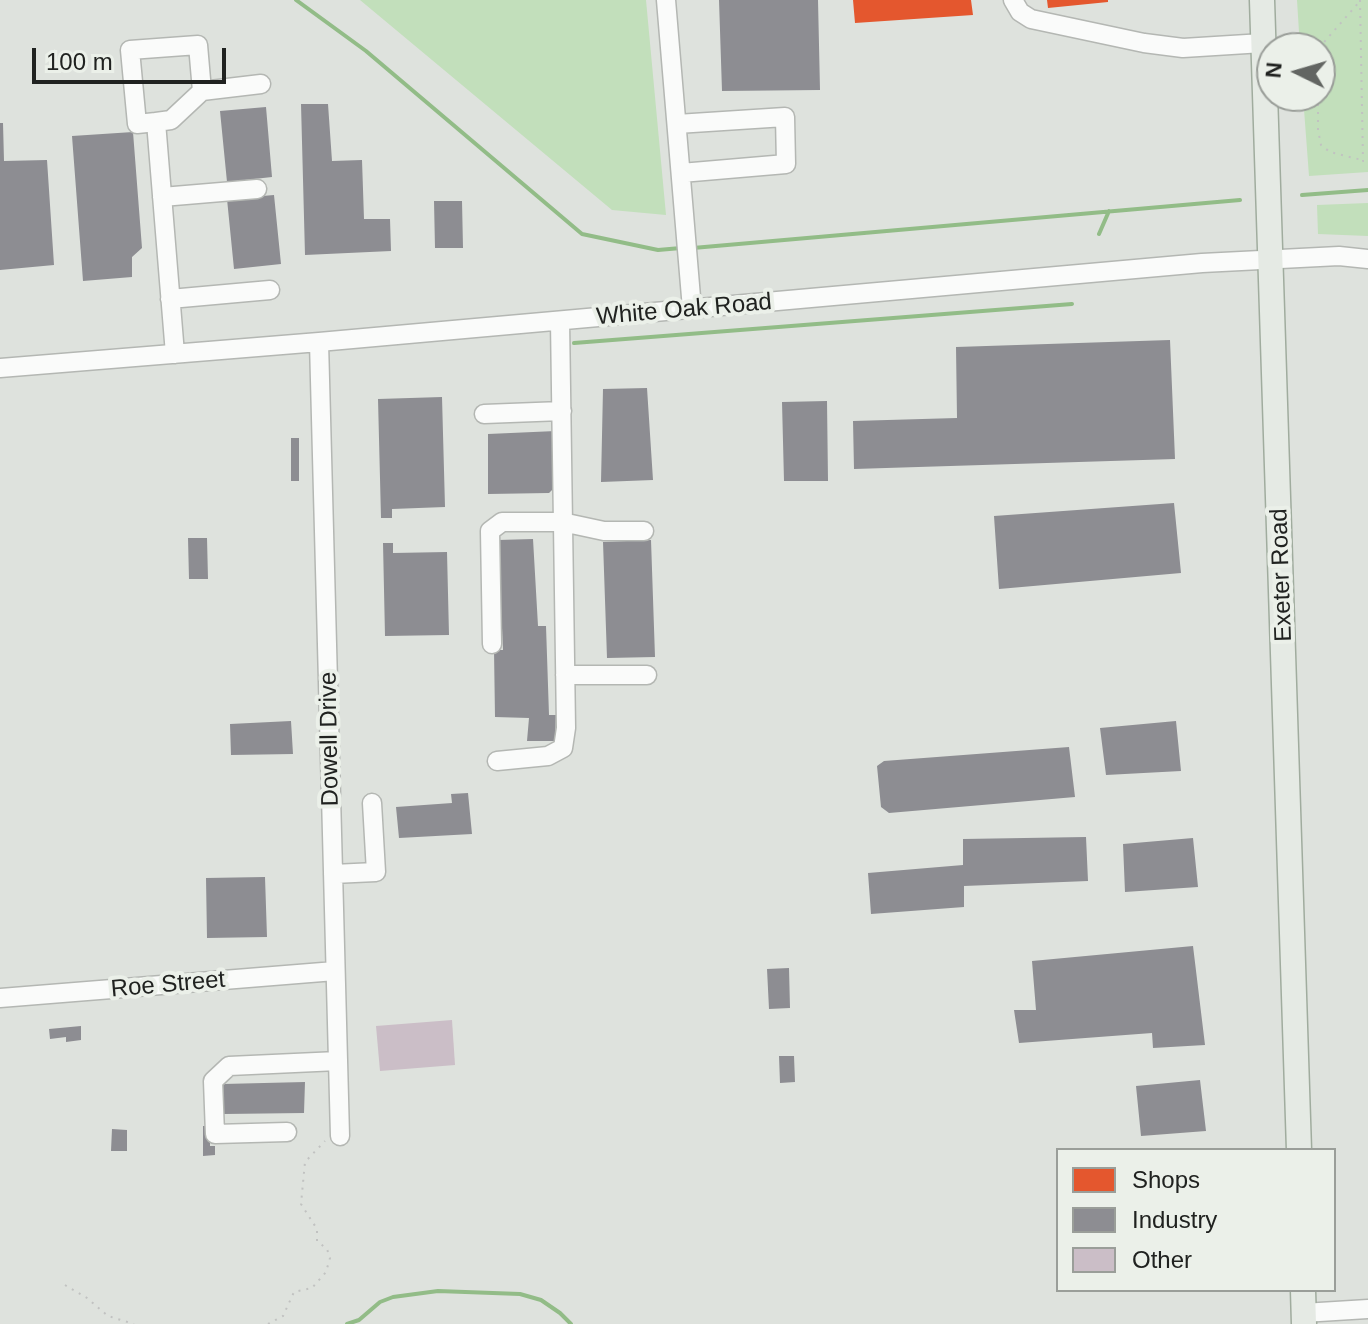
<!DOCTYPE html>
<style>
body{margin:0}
#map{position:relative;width:1368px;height:1324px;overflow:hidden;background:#dee2dd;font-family:Helvetica,sans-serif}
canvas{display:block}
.legend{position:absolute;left:1056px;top:1148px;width:280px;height:144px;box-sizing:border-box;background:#ebf0e9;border:2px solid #9a9e99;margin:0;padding:10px 14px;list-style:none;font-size:24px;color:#202220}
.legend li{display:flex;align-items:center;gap:16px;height:40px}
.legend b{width:40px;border:2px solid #9a9e99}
.north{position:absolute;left:1256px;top:32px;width:80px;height:80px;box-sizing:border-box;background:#ebf0e9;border:2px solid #9a9e99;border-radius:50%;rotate:275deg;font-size:22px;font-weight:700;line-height:32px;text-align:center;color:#202220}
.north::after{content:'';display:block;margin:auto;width:28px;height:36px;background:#626562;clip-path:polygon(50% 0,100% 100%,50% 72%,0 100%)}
.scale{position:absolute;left:32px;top:48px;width:194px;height:36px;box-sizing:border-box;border:4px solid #202220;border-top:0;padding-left:10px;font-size:24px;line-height:28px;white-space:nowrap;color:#202220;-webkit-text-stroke:6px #ebf0e9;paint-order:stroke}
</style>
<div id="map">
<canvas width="1368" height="1324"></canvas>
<ul class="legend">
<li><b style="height:22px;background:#e4572e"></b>Shops</li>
<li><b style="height:22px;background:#8d8d92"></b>Industry</li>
<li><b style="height:22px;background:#cbbec7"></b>Other</li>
</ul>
<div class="north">N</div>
<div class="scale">100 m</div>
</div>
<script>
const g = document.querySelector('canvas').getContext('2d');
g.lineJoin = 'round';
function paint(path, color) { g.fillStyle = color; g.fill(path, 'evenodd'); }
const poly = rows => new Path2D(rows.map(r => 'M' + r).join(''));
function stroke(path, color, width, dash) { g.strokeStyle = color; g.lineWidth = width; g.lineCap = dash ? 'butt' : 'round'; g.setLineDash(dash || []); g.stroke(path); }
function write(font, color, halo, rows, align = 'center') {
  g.font = font + ' Helvetica,sans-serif'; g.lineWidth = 8; g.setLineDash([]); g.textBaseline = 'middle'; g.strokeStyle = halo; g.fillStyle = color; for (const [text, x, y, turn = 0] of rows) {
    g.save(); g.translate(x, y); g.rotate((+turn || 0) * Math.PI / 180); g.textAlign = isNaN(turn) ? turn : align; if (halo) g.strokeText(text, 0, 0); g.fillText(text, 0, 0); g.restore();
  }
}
paint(poly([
 [360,0,646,0,666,215,612,210],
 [1297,0,1368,0,1368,172,1309,176,1303,96,1320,96,1320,48,1300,48],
 [1368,203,1368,236,1318,234,1317,205]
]), '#c2dfbb');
paint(poly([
 [853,0,971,0,973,15,855,23],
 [1047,0,1108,0,1108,2,1048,8]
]), '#e4572e');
paint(poly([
 [719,0,818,0,820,90,722,91],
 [301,104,328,104,332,161,362,160,364,219,390,219,391,251,305,255],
 [266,107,272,177,227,182,220,111],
 [0,123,3,123,4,161,47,160,54,265,0,270],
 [133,132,142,248,132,257,132,277,83,281,72,136],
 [274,195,281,264,234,269,227,199],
 [434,201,462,201,463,248,435,248],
 [1170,340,1175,459,854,469,853,421,957,418,956,347],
 [647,388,653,480,601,482,603,389],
 [442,397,445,507,392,509,392,518,381,518,378,399],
 [827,401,828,481,784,481,782,402],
 [556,431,558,484,549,493,488,494,488,434],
 [291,438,299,438,299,481,291,481],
 [1174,503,1181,573,999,589,994,516],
 [188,538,207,538,208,579,189,579],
 [533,539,538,626,546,626,549,715,556,715,555,741,527,741,529,718,495,717,494,650,503,650,498,540],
 [651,540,655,657,607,658,603,542],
 [383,543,393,543,393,553,447,552,449,635,385,636],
 [291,721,293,754,231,755,230,724],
 [1176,721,1181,771,1106,775,1100,728],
 [1069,747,1075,797,889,813,881,807,877,766,884,761],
 [468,793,472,834,399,838,396,807,452,803,451,794],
 [1086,837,1088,881,964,886,964,907,871,914,868,873,963,865,963,839],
 [1193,838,1198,887,1125,892,1123,844],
 [265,877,267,937,207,938,206,878],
 [1193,946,1205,1045,1153,1048,1152,1033,1019,1043,1014,1010,1036,1010,1032,961],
 [789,968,790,1008,769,1009,767,969],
 [81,1026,81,1040,66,1042,66,1037,50,1039,49,1029],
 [779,1056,794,1056,795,1082,780,1083],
 [1200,1080,1206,1131,1141,1136,1136,1086],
 [305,1082,304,1113,224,1114,223,1084],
 [203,1126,210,1126,210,1146,215,1146,215,1155,203,1156],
 [112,1129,127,1130,127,1151,111,1151]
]), '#8d8d92');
stroke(poly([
 [296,0,366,51,582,234,658,250,681,248],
 [1302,195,1368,190],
 [1099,234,1109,211],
 [693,248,1240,200],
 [574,343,1072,304],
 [347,1324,359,1320,380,1302,393,1297,438,1291,520,1294,541,1300,560,1313,571,1324]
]), '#92bc87', 4);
paint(poly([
 [452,1020,455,1065,380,1071,376,1026]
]), '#cbbec7');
const minor = poly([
 [666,0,692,309],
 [1013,0,1020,12,1031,19,1144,43,1183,48,1263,43],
 [156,122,171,120,202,91],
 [677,124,785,117,786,164,681,173],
 [162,197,257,189],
 [170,299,270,290],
 [319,342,340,1136],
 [175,354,156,122,137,124,130,50,198,45,202,91,261,84],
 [0,368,319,342,1202,263,1339,256,1368,259],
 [484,414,562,411],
 [492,644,490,531,502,522,562,522,604,531,644,531],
 [565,675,647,675],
 [497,761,548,756,563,748,566,728,560,321],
 [333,874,376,872,372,803],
 [0,998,335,971],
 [287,1132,215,1134,213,1081,229,1066,338,1061],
 [1303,1313,1368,1309]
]);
const major = poly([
 [1262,0,1299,1150],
 [1303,1290,1304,1324]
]);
stroke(minor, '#b4b7b3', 21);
stroke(major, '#a0ac9e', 27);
stroke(poly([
 [1360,0,1363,161,1368,161],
 [1319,48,1360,1],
 [1318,96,1318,130,1321,145,1330,152,1362,160],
 [65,1285,87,1298,108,1316,134,1324],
 [268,1324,283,1316,294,1292,312,1288,326,1272,330,1258,327,1249,317,1241,317,1229,301,1204,305,1162,325,1141]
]), '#c1c2c1', 2, [2, 6]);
stroke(minor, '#fafbfa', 18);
stroke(major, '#e5eae4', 24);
write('24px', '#202220', '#ebf0e9', [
 ["White Oak Road",684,310,-5],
 ["Exeter Road",1282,575,-92],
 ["Dowell Drive",330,739,-91],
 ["Roe Street",168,985,-5]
]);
</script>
